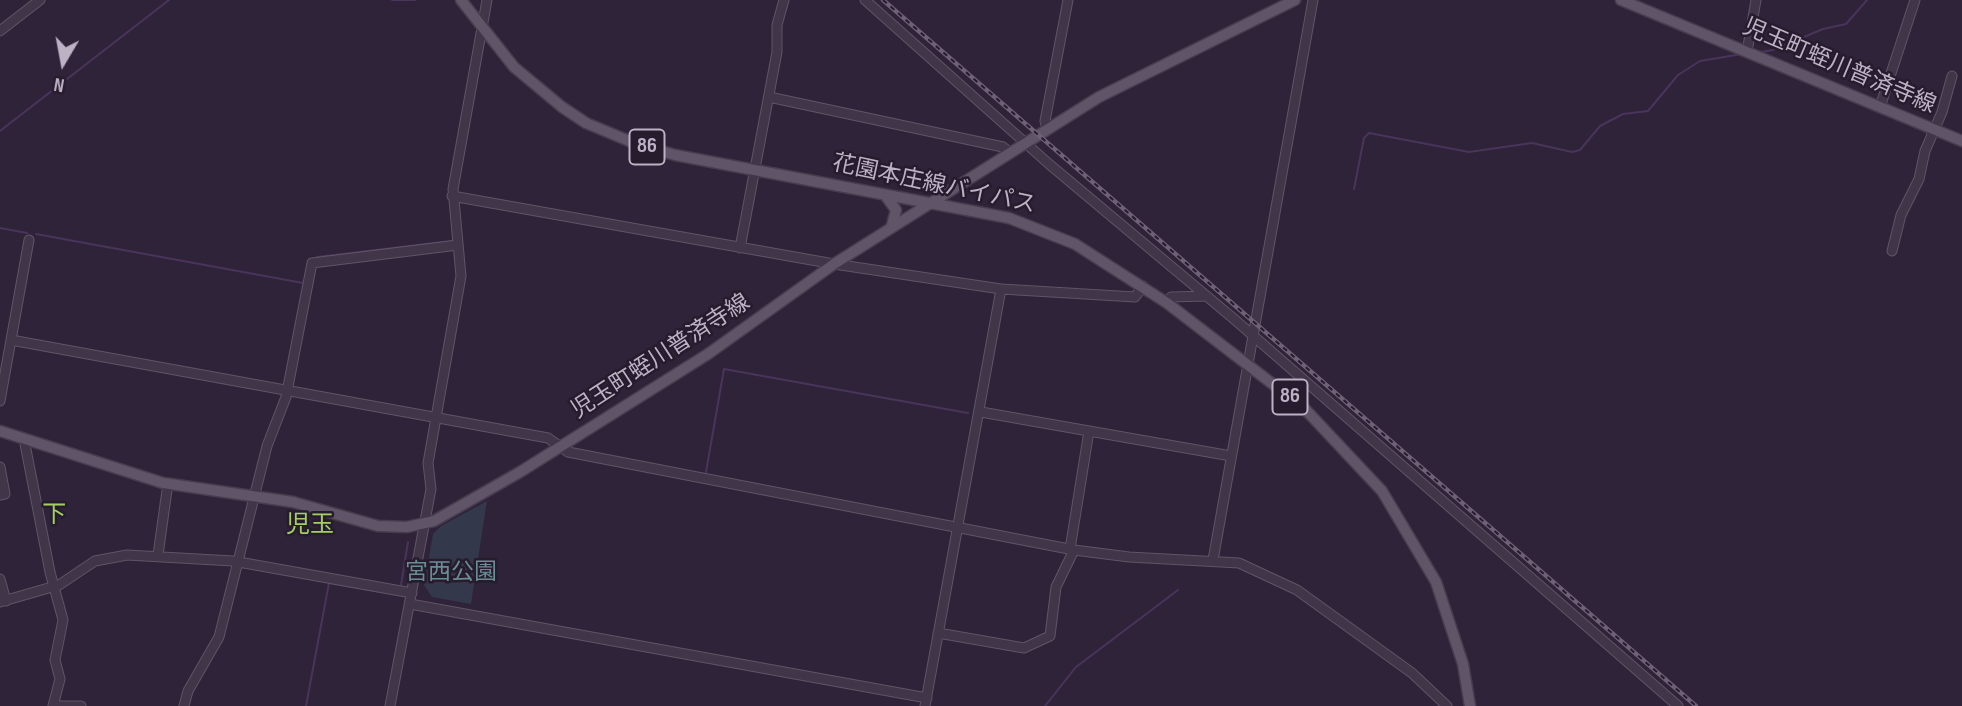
<!DOCTYPE html>
<meta charset="utf-8">
<style>
body{margin:0}
#map{position:relative;width:1962px;height:706px;overflow:hidden;background:#2f2339;font-family:"Sofia Sans Condensed",sans-serif}
canvas{display:block}
.north{position:absolute;left:28px;top:28px;width:70px;height:70px;-webkit-text-stroke:5px #261c2e;paint-order:stroke;rotate:190deg;font-size:19px;font-weight:700;line-height:28px;text-align:center;color:#bdb2c5}
.north::after{content:'';display:block;margin:auto;width:24px;height:32px;background:#bdb2c5;clip-path:polygon(50% 0,100% 100%,50% 72%,0 100%)}
</style>
<div id="map">
<canvas width="1962" height="706"></canvas>
<div class="north">N</div>
</div>
<script>
const g = document.querySelector('canvas').getContext('2d');
g.lineJoin = 'round';
function paint(path, color) { g.fillStyle = color; g.fill(path, 'evenodd'); }
const poly = rows => new Path2D(rows.map(r => 'M' + r).join(''));
function stroke(path, color, width, dash) { g.strokeStyle = color; g.lineWidth = width; g.lineCap = dash ? 'butt' : 'round'; g.setLineDash(dash || []); g.stroke(path); }
function write(font, color, halo, rows, align = 'center') {
  g.font = font + ' "Sofia Sans Condensed","Noto Sans JP",sans-serif'; g.lineWidth = 5; g.setLineDash([]); g.textBaseline = 'middle'; g.strokeStyle = halo; g.fillStyle = color; for (const [text, x, y, turn = 0] of rows) {
    g.save(); g.translate(x, y); g.rotate((+turn || 0) * Math.PI / 180); g.textAlign = isNaN(turn) ? turn : align; if (halo) g.strokeText(text, 0, 0); g.fillText(text, 0, 0); g.restore();
  }
}
paint(poly([
 [487,501,471,604,432,597,424,585,433,534,441,526]
]), '#33384a');
stroke(poly([
 [392,0,415,0],
 [1761,52,1773,50,1823,29,1846,24,1867,0],
 [0,131,169,0],
 [1354,189,1364,138,1369,133,1469,152,1532,143,1572,152,1580,150,1600,126,1623,114,1648,111,1678,75,1700,61,1742,54],
 [0,228,27,233],
 [36,234,303,283],
 [317,257,452,241],
 [706,472,724,369,968,413],
 [401,585,408,542],
 [306,706,329,583,398,595],
 [1045,706,1076,667,1178,590]
]), '#49345b', 2);
const minor = poly([
 [865,0,1049,164,1234,319,1678,706],
 [0,31,40,0],
 [1747,52,1756,0],
 [769,97,1003,147,1009,152],
 [1880,107,1915,0],
 [1047,129,1045,121,1068,0],
 [452,196,834,264,1001,289,1135,297,1143,286],
 [740,248,777,52,777,25,784,0],
 [1892,251,1901,215,1919,179,1925,151,1942,112,1952,76],
 [1167,303,1171,297,1205,296],
 [11,340,548,438,568,452,1074,550,1129,557,1239,563,1297,590,1412,673,1447,706],
 [0,401,29,240],
 [981,412,1231,456],
 [24,439,50,572,63,620,55,660,60,679,53,706],
 [0,467,5,494,0,495],
 [1070,549,1089,431],
 [158,555,168,483],
 [1213,560,1313,0],
 [0,579,6,601],
 [0,602,59,585,95,561,127,555,233,561,412,593],
 [410,604,927,698],
 [938,633,1024,648,1050,636,1056,587,1074,550],
 [54,706,81,706],
 [184,706,188,691,219,637,267,446,286,397,312,263,458,245],
 [390,706,431,489,428,463,461,276,453,189,487,0],
 [925,706,1001,289]
]);
const major = poly([
 [461,0,514,67,562,107,586,123,634,143,675,155,1009,218,1075,244,1167,303,1304,408,1382,491,1436,582,1463,664,1470,706],
 [1621,0,1962,141],
 [885,195,896,210,892,225],
 [0,431,163,483,293,502,378,526,407,527,434,521,520,472,708,354,834,264,1099,97,1295,0]
]);
stroke(minor, '#5f5567', 11);
stroke(major, '#473d4f', 13);
stroke(minor, '#413649', 9);
stroke(major, '#605469', 10);
const rail = poly([
 [883,0,1696,706]
]);
stroke(rail, '#6d6077', 4.5);
stroke(rail, '#261c2e', 2, [5]);
for (const [x, y, w] of [
 [647,147,35],
 [1290,397,35]
]) { const box = new Path2D(); box.roundRect(x - w / 2, y - 17.5, w, 35, 5); g.fillStyle = '#261c2e'; g.fill(box); stroke(box, '#bdb2c5', 2); }
write('bold 21px', '#bdb2c5', null, [
 ["86",647,147],
 ["86",1290,397]
]);
write('23px', '#bdb2c5', '#261c2e', [
 ["児玉町蛭川普済寺線",1839,67,23],
 ["花園本庄線バイパス",934,185,12],
 ["児玉町蛭川普済寺線",661,357,-33]
]);
write('23px', '#6a8c95', '#261c2e', [
 ["宮西公園",451,573]
]);
write('24px', '#a3ce64', '#261c2e', [
 ["下",54,516],
 ["児玉",310,526]
]);
</script>
